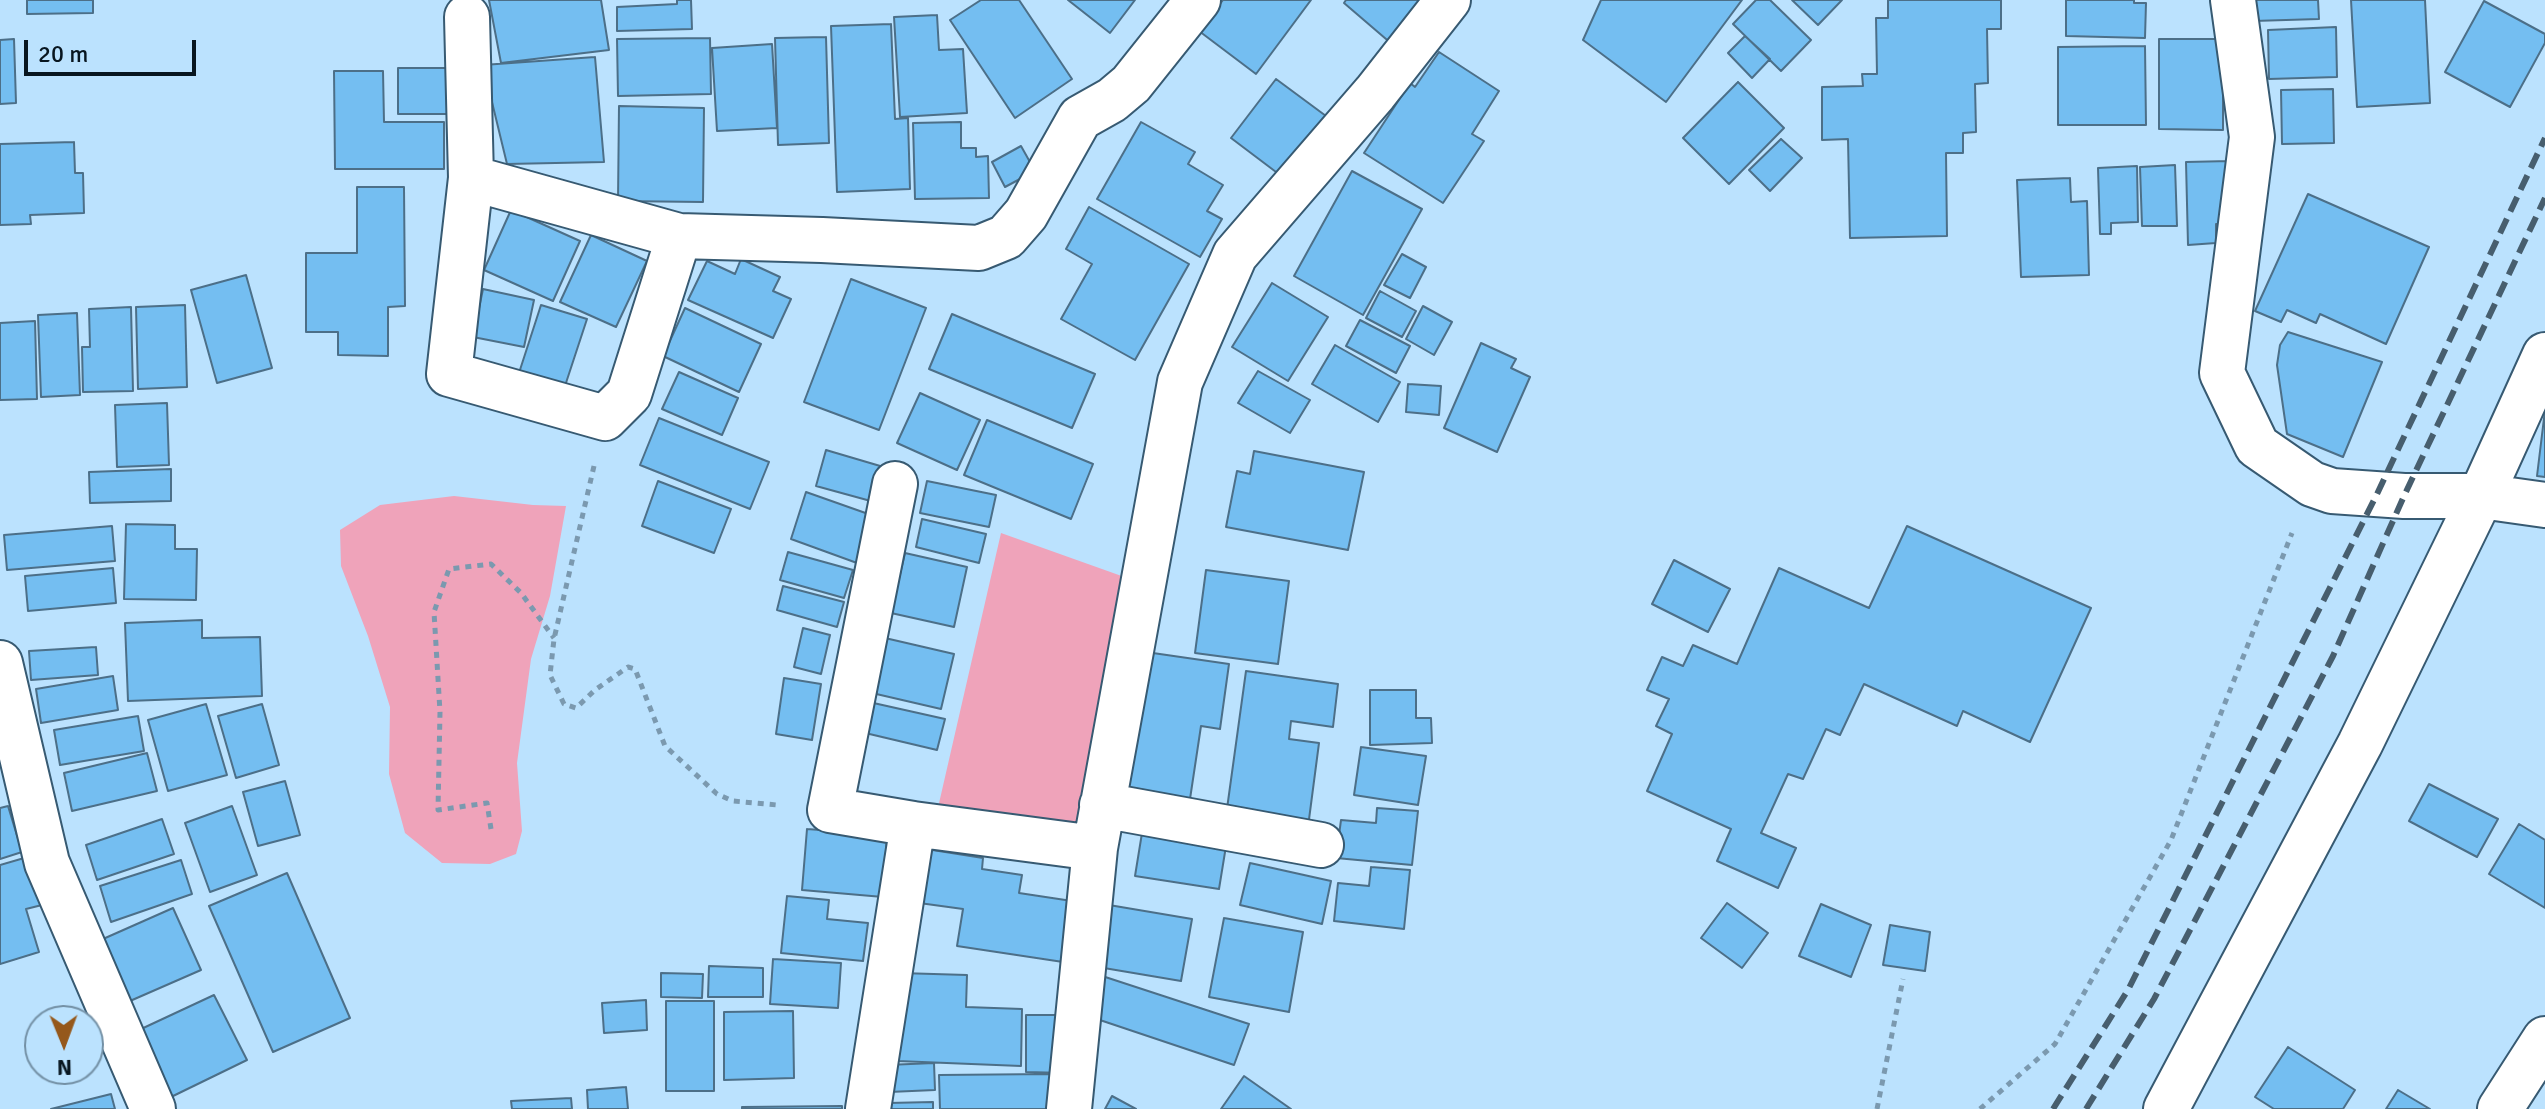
<!DOCTYPE html>
<style>
body{margin:0}
#map{position:relative;width:2545px;height:1109px;overflow:hidden;background:#bbe2fe;font-family:Signika,sans-serif}
canvas{display:block}
.north{position:absolute;left:24px;top:1005px;width:80px;height:80px;box-sizing:border-box;background:#bbe2fe;border:2px solid #7390a5;border-radius:50%;rotate:179deg;font-size:22px;font-weight:700;line-height:32px;text-align:center;color:#081620}
.north::after{content:'';display:block;margin:auto;width:28px;height:36px;background:#95581b;clip-path:polygon(50% 0,100% 100%,50% 72%,0 100%)}
.scale{position:absolute;left:24px;top:40px;width:172px;height:36px;box-sizing:border-box;border:4px solid #081620;border-top:0;padding-left:10px;font-size:24px;line-height:28px;white-space:nowrap;color:#081620;-webkit-text-stroke:6px #bbe2fe;paint-order:stroke}
</style>
<div id="map">
<canvas width="2545" height="1109"></canvas>
<div class="north">N</div>
<div class="scale">20 m</div>
</div>
<script>
const g = document.querySelector('canvas').getContext('2d');
g.lineJoin = 'round';
function paint(path, color) { g.fillStyle = color; g.fill(path, 'evenodd'); }
const poly = rows => new Path2D(rows.map(r => 'M' + r).join(''));
function stroke(path, color, width, dash) { g.strokeStyle = color; g.lineWidth = width; g.lineCap = dash ? 'butt' : 'round'; g.setLineDash(dash || []); g.stroke(path); }
paint(poly([
 [454,496,533,505,566,506,550,596,531,659,517,763,522,831,516,854,490,864,442,863,405,833,389,774,390,707,368,636,341,566,340,530,380,505],
 [1001,533,1130,579,1085,832,937,812]
]), '#efa3ba');
const building = poly([
 [27,0,93,0,93,13,27,14,27,0],
 [489,0,601,0,609,50,501,63,489,0],
 [677,0,691,0,692,29,617,31,617,7,677,4,677,0],
 [981,0,1019,0,1072,79,1015,118,950,20,981,0],
 [1068,0,1135,0,1110,33,1068,0],
 [1223,0,1311,0,1256,74,1199,31,1223,0],
 [1346,0,1422,0,1393,45,1344,3,1346,0],
 [1601,0,1742,0,1666,102,1583,40,1601,0],
 [1756,0,1770,0,1811,40,1781,71,1733,24,1756,0],
 [1792,0,1842,0,1818,25,1792,0],
 [1888,0,2001,0,2001,29,1987,29,1988,83,1975,84,1976,132,1963,133,1963,153,1946,153,1947,236,1850,238,1848,139,1822,140,1822,87,1863,86,1862,74,1877,74,1876,18,1888,18,1888,0],
 [2066,0,2134,0,2134,3,2146,3,2145,38,2066,36,2066,0],
 [2252,0,2318,0,2319,19,2253,21,2252,0],
 [2351,0,2425,0,2430,103,2357,107,2351,0],
 [2484,1,2545,34,2545,43,2510,107,2445,72,2484,1],
 [937,15,939,50,963,49,967,113,900,117,894,17,937,15],
 [891,24,895,119,908,118,910,189,837,192,831,26,891,24],
 [2336,27,2337,77,2269,79,2268,30,2336,27],
 [1745,36,1770,59,1752,78,1728,53,1745,36],
 [826,37,829,143,778,145,775,38,826,37],
 [710,38,711,94,618,96,617,39,710,38],
 [14,39,16,103,0,104,0,40,14,39],
 [2159,39,2237,39,2223,83,2223,130,2159,129,2159,39],
 [772,44,777,128,717,131,712,48,772,44],
 [2145,46,2146,125,2058,125,2058,47,2145,46],
 [1439,52,1499,91,1472,134,1484,141,1443,203,1364,153,1410,83,1415,87,1439,52],
 [595,57,604,162,507,164,483,65,595,57],
 [398,68,448,68,448,114,398,114,398,68],
 [334,71,383,71,384,122,444,122,444,169,335,169,334,71],
 [1276,79,1326,116,1280,175,1231,138,1276,79],
 [1738,82,1784,128,1729,184,1683,138,1738,82],
 [2333,89,2334,143,2282,144,2281,90,2333,89],
 [619,106,704,108,703,202,618,201,619,106],
 [961,122,961,148,976,148,976,157,988,156,989,198,915,199,913,123,961,122],
 [1141,122,1195,152,1188,164,1223,185,1207,211,1222,219,1200,257,1097,199,1141,122],
 [1781,139,1802,158,1770,191,1749,170,1781,139],
 [74,142,75,173,83,173,84,213,30,215,31,224,0,225,0,144,74,142],
 [1021,146,1035,171,1005,187,992,162,1021,146],
 [2230,161,2232,224,2216,224,2216,243,2188,245,2186,162,2230,161],
 [2175,165,2177,226,2142,226,2140,167,2175,165],
 [2137,166,2138,222,2111,223,2111,234,2100,234,2098,168,2137,166],
 [1352,171,1422,209,1363,315,1294,276,1352,171],
 [2070,178,2071,202,2087,201,2089,275,2021,277,2017,180,2070,178],
 [357,187,404,187,405,306,388,307,388,356,338,355,338,332,306,332,306,253,357,253,357,187],
 [2308,194,2429,247,2386,344,2320,314,2316,323,2287,310,2281,322,2255,311,2308,194],
 [1089,207,1189,264,1135,360,1061,319,1092,264,1066,249,1089,207],
 [511,210,580,241,553,301,484,270,511,210],
 [591,235,647,261,616,327,560,302,591,235],
 [1402,254,1426,267,1410,298,1384,285,1402,254],
 [741,259,780,277,773,291,791,299,773,338,688,300,707,261,735,274,741,259],
 [246,275,272,368,217,383,191,290,246,275],
 [851,279,926,308,879,430,804,402,851,279],
 [1272,283,1328,317,1288,381,1232,347,1272,283],
 [483,289,534,300,524,347,473,337,483,289],
 [1380,291,1416,311,1402,337,1366,318,1380,291],
 [185,305,187,387,138,389,136,307,185,305],
 [541,305,587,319,563,392,518,376,541,305],
 [1423,306,1452,322,1434,355,1406,339,1423,306],
 [131,307,133,391,83,392,82,347,90,347,89,309,131,307],
 [685,308,761,344,739,392,663,356,685,308],
 [77,313,80,395,41,397,38,315,77,313],
 [952,314,1095,374,1072,428,929,369,952,314],
 [1360,320,1410,346,1396,373,1346,346,1360,320],
 [35,321,37,399,0,400,0,323,35,321],
 [2288,332,2382,362,2343,457,2287,434,2277,365,2280,345,2288,332],
 [1481,343,1516,359,1511,368,1530,377,1497,452,1444,428,1481,343],
 [1335,345,1400,382,1378,422,1312,384,1335,345],
 [1258,371,1310,400,1290,433,1238,403,1258,371],
 [679,372,738,398,722,435,662,409,679,372],
 [1408,384,1441,386,1439,415,1406,412,1408,384],
 [920,393,980,420,957,470,897,443,920,393],
 [167,403,169,465,117,467,115,405,167,403],
 [2545,410,2545,477,2537,476,2545,410],
 [659,418,769,462,750,509,640,465,659,418],
 [987,420,1093,464,1071,519,964,475,987,420],
 [826,450,887,468,878,503,816,486,826,450],
 [1254,451,1364,472,1348,550,1226,527,1237,471,1250,474,1254,451],
 [171,469,171,501,90,503,89,472,171,469],
 [658,481,731,509,714,553,642,526,658,481],
 [927,481,996,495,989,527,920,513,927,481],
 [806,492,874,516,857,563,791,539,806,492],
 [922,519,986,534,979,563,916,547,922,519],
 [126,524,175,525,175,549,197,549,196,600,124,599,126,524],
 [112,526,115,561,7,570,4,535,112,526],
 [1907,526,2091,608,2030,742,1963,711,1957,726,1864,684,1840,735,1826,729,1803,779,1788,774,1761,833,1796,848,1778,888,1717,861,1731,829,1647,791,1672,734,1656,726,1669,699,1647,690,1662,657,1683,666,1693,645,1737,664,1779,568,1869,608,1907,526],
 [788,552,853,570,844,598,780,580,788,552],
 [905,553,967,567,954,627,891,613,905,553],
 [1674,560,1730,589,1708,632,1652,604,1674,560],
 [113,568,116,603,28,611,25,576,113,568],
 [1206,570,1289,581,1278,664,1195,653,1206,570],
 [783,586,844,602,837,627,777,610,783,586],
 [202,620,202,638,260,637,262,696,128,701,125,623,202,620],
 [803,628,830,635,821,674,794,667,803,628],
 [885,638,954,654,941,709,872,693,885,638],
 [96,647,98,675,31,680,29,651,96,647],
 [1146,652,1229,664,1220,729,1201,726,1190,799,1126,791,1146,652],
 [1246,671,1338,684,1333,727,1291,721,1289,739,1319,743,1308,827,1226,816,1246,671],
 [113,676,118,710,41,723,36,689,113,676],
 [784,678,821,684,812,740,776,734,784,678],
 [1370,690,1416,690,1416,718,1431,718,1432,743,1370,745,1370,690],
 [869,702,945,719,937,750,861,732,869,702],
 [206,704,227,775,168,791,148,720,206,704],
 [262,704,279,765,236,778,218,716,262,704],
 [138,716,144,751,60,765,54,730,138,716],
 [1361,747,1426,756,1418,805,1354,795,1361,747],
 [147,753,157,791,72,811,64,773,147,753],
 [285,781,300,835,258,846,243,792,285,781],
 [2429,784,2498,819,2477,857,2409,821,2429,784],
 [8,806,22,852,0,859,0,808,8,806],
 [232,806,257,875,210,892,185,823,232,806],
 [1377,808,1418,811,1412,865,1336,858,1341,820,1376,823,1377,808],
 [162,819,174,854,97,880,86,845,162,819],
 [2519,824,2545,840,2545,908,2489,874,2519,824],
 [807,829,887,835,883,897,802,890,807,829],
 [1142,833,1226,846,1219,889,1135,876,1142,833],
 [920,848,983,858,982,869,1022,875,1019,893,1072,901,1063,962,957,946,963,909,912,902,920,848],
 [31,856,46,904,26,909,39,952,0,964,0,865,31,856],
 [181,860,192,894,111,922,100,886,181,860],
 [1250,863,1331,881,1322,924,1240,905,1250,863],
 [1371,867,1410,870,1404,929,1334,921,1338,883,1369,886,1371,867],
 [287,873,350,1018,273,1052,209,906,287,873],
 [787,896,829,900,827,919,868,923,863,961,781,953,787,896],
 [1727,903,1768,933,1742,968,1701,938,1727,903],
 [1821,904,1871,925,1851,977,1799,956,1821,904],
 [1109,905,1192,919,1181,981,1098,967,1109,905],
 [173,908,201,970,130,1001,103,939,173,908],
 [1224,918,1303,932,1289,1012,1209,997,1224,918],
 [1890,925,1930,932,1925,971,1883,965,1890,925],
 [773,959,841,963,838,1008,770,1004,773,959],
 [709,966,763,968,763,997,708,997,709,966],
 [661,973,703,974,702,998,661,997,661,973],
 [900,973,967,975,966,1007,1022,1009,1021,1066,897,1061,900,973],
 [1093,973,1249,1024,1234,1065,1079,1013,1093,973],
 [214,995,247,1060,171,1097,139,1030,214,995],
 [646,1000,647,1030,604,1033,602,1003,646,1000],
 [666,1001,714,1001,714,1091,666,1091,666,1001],
 [793,1011,794,1078,724,1080,724,1012,793,1011],
 [1026,1015,1065,1015,1065,1073,1026,1072,1026,1015],
 [2288,1047,2355,1090,2343,1109,2274,1109,2255,1097,2288,1047],
 [934,1063,935,1090,889,1092,887,1065,934,1063],
 [1050,1074,1050,1109,940,1109,939,1075,1050,1074],
 [1244,1076,1291,1109,1221,1109,1244,1076],
 [626,1087,628,1109,588,1109,587,1090,626,1087],
 [2398,1090,2430,1109,2386,1109,2398,1090],
 [111,1094,115,1109,51,1109,111,1094],
 [1112,1096,1136,1109,1105,1109,1112,1096],
 [571,1098,572,1109,512,1109,511,1101,571,1098],
 [933,1102,933,1109,888,1109,888,1103,933,1102],
 [842,1106,842,1109,742,1109,742,1107,842,1106]
]);
paint(building, '#74bef1');
stroke(building, '#4c6f88', 2);
const minor = poly([
 [2233,0,2252,137,2222,373,2257,446,2312,484,2332,491,2404,496,2481,496,2545,505],
 [467,17,471,178,679,236,822,240,979,248,1006,237,1026,214,1080,118,1112,100,1131,84,1198,0],
 [471,178,449,374,605,418,629,394,679,236],
 [0,663,47,863,153,1109],
 [1102,805,1321,845],
 [913,824,1095,848],
 [868,1109,913,824,830,810,895,484],
 [1069,1109,1095,848,1180,382,1235,255,1375,93,1448,0],
 [2166,1109,2360,744,2481,496,2545,355],
 [2500,1109,2545,1039]
]);
stroke(minor, '#375a72', 48);
stroke(poly([
 [594,466,554,639,550,675,564,704,576,708,595,690,628,667,635,669,665,746,717,794,733,801,777,805],
 [491,829,487,803,438,810,440,712,434,612,449,569,491,564,521,593,554,638],
 [1877,1109,1903,979],
 [1980,1109,2055,1044,2171,840,2292,533]
]), '#7b99af', 5, [6, 6]);
stroke(minor, '#fff', 44);
stroke(poly([
 [2053,1109,2128,990,2377,494,2545,138],
 [2086,1109,2154,999,2333,656,2404,496,2545,198]
]), '#475e6e', 6, [16, 8]);
</script>
